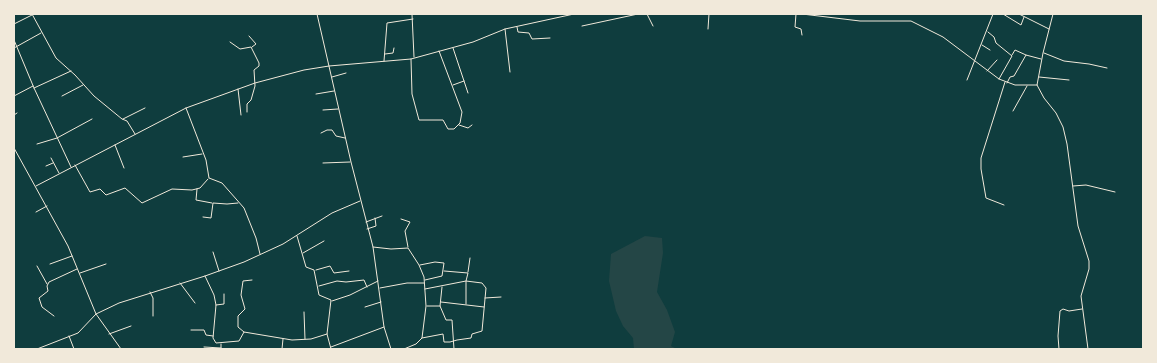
<!DOCTYPE html>
<style>
body{margin:0}
#map{position:relative;width:1157px;height:363px;overflow:hidden;background:#0f3d3e;font-family:Jost,sans-serif}
canvas{display:block}
.frame{position:absolute;inset:0;border:15px solid #f1e9da;pointer-events:none}
</style>
<div id="map">
<canvas width="1157" height="363"></canvas>
<div class="frame"></div>
</div>
<script>
const g = document.querySelector('canvas').getContext('2d');
g.lineJoin = 'round';
function paint(path, color) { g.fillStyle = color; g.fill(path, 'evenodd'); }
const poly = rows => new Path2D(rows.map(r => 'M' + r).join(''));
function stroke(path, color, width, dash) { g.strokeStyle = color; g.lineWidth = width; g.lineCap = dash ? 'butt' : 'round'; g.setLineDash(dash || []); g.stroke(path); }
paint(poly([
 [645,236,662,238,663,253,657,292,667,310,675,332,671,346,677,349,634,349,633,338,623,326,616,311,609,281,611,254]
]), '#244646');
stroke(poly([
 [32,14,56,58,75,75,94,96,122,119,127,121,135,134],
 [412,14,414,57],
 [647,14,653,26],
 [796,14,795,27,801,29,802,35],
 [1003,14,1021,25,1024,17],
 [1019,14,1049,29],
 [14,24,32,15],
 [582,26,638,14],
 [517,27,518,32,529,33,532,39,550,38],
 [505,29,510,72],
 [708,29,709,14],
 [988,32,994,37,996,43,1012,56,999,79],
 [249,36,256,44,252,47],
 [14,40,34,88,71,167],
 [230,42,240,49,251,47,259,63,259,66,254,70,255,86,251,100,247,104,247,112],
 [982,45,990,50],
 [14,48,41,33],
 [453,48,468,93],
 [1044,53,1064,61,1089,64,1107,68],
 [385,54,393,53,394,48],
 [1012,55,1015,50,1026,55],
 [411,59,412,94,419,120,443,120,448,129,454,129,460,123,462,112,439,51],
 [384,61,387,23,413,19],
 [987,71,997,60],
 [332,77,346,73],
 [1039,77,1069,80],
 [967,80,993,14],
 [1007,83,1010,77,1014,76,1026,55,1041,59],
 [453,85,464,81],
 [34,88,71,71],
 [238,89,241,115],
 [316,94,334,91],
 [14,96,33,86],
 [62,96,83,85],
 [186,108,206,160,209,178,222,183,244,208,256,238,260,254],
 [323,110,338,109],
 [1013,111,1027,86],
 [14,115,17,113],
 [123,119,145,108],
 [459,125,468,128,472,125],
 [321,133,327,130,332,130,336,136,345,138],
 [37,144,57,138,92,119],
 [115,145,124,168],
 [183,157,202,154],
 [51,158,59,173],
 [323,163,350,162],
 [75,165,90,192,100,189,106,195,125,188,142,203,172,189,192,190,200,188,208,179],
 [46,166,53,163],
 [1073,186,1086,185,1115,192],
 [197,189,196,200,212,203],
 [1004,205,986,198,981,169,981,158,1005,82],
 [36,212,47,206],
 [203,217,211,218,213,203,227,204,238,203],
 [401,219,410,222,405,231,408,247],
 [366,222,382,216],
 [367,229,376,226,375,218],
 [297,236,306,267,314,270,319,295,331,300,327,334,331,349],
 [373,247,391,249,408,248,419,265,424,277,426,306,422,338,416,344,404,349],
 [213,252,219,271],
 [303,253,324,241],
 [50,264,72,256],
 [420,265,435,262,444,263,442,276,425,280],
 [37,266,47,284],
 [316,270,330,266,334,273,349,271],
 [444,271,468,273,466,281,466,304],
 [468,272,470,258],
 [80,273,106,264],
 [205,276,214,295,216,305,213,338,216,343,239,341,244,332,292,340,311,339,327,334],
 [180,283,195,303],
 [319,286,337,281,346,282,364,280,367,287],
 [442,287,440,306,446,320,452,320,454,349],
 [380,288,407,283,424,283],
 [150,292,153,298,153,316],
 [485,298,501,297],
 [332,301,350,295,378,281],
 [441,302,484,307],
 [216,305,224,304,224,294],
 [427,306,440,306],
 [365,307,381,302],
 [304,312,305,339],
 [54,316,42,307,39,298,48,291,47,286,49,282,77,269],
 [191,330,204,330,206,335,213,336],
 [244,332,238,327,238,316,245,309,241,295,243,281,252,280],
 [109,334,131,326],
 [69,336,74,349],
 [422,338,443,334,444,342,450,342,457,340,471,338,472,334,482,331,486,288,482,283,466,281,425,289],
 [204,347,221,348],
 [331,347,384,327],
 [221,349,221,344],
 [282,349,283,339],
 [1059,349,1058,336,1060,311,1063,309,1069,311,1082,309]
]), '#f1e9da', 1);
stroke(poly([
 [317,14,351,162,373,247,384,327,391,349],
 [802,14,860,21,911,21,943,37,999,79,1015,85,1037,85],
 [1053,14,1043,53,1037,85,1044,98,1056,113,1063,127,1067,144,1078,226,1089,261,1089,269,1081,296,1088,349],
 [14,148,68,246,96,314,121,349],
 [36,186,186,108,255,83,304,70,329,66,411,59,473,42,505,29,574,14],
 [37,349,78,333,96,314,119,303,205,276,244,262,283,244,332,213,360,201]
]), '#f1e9da', 1);
</script>
